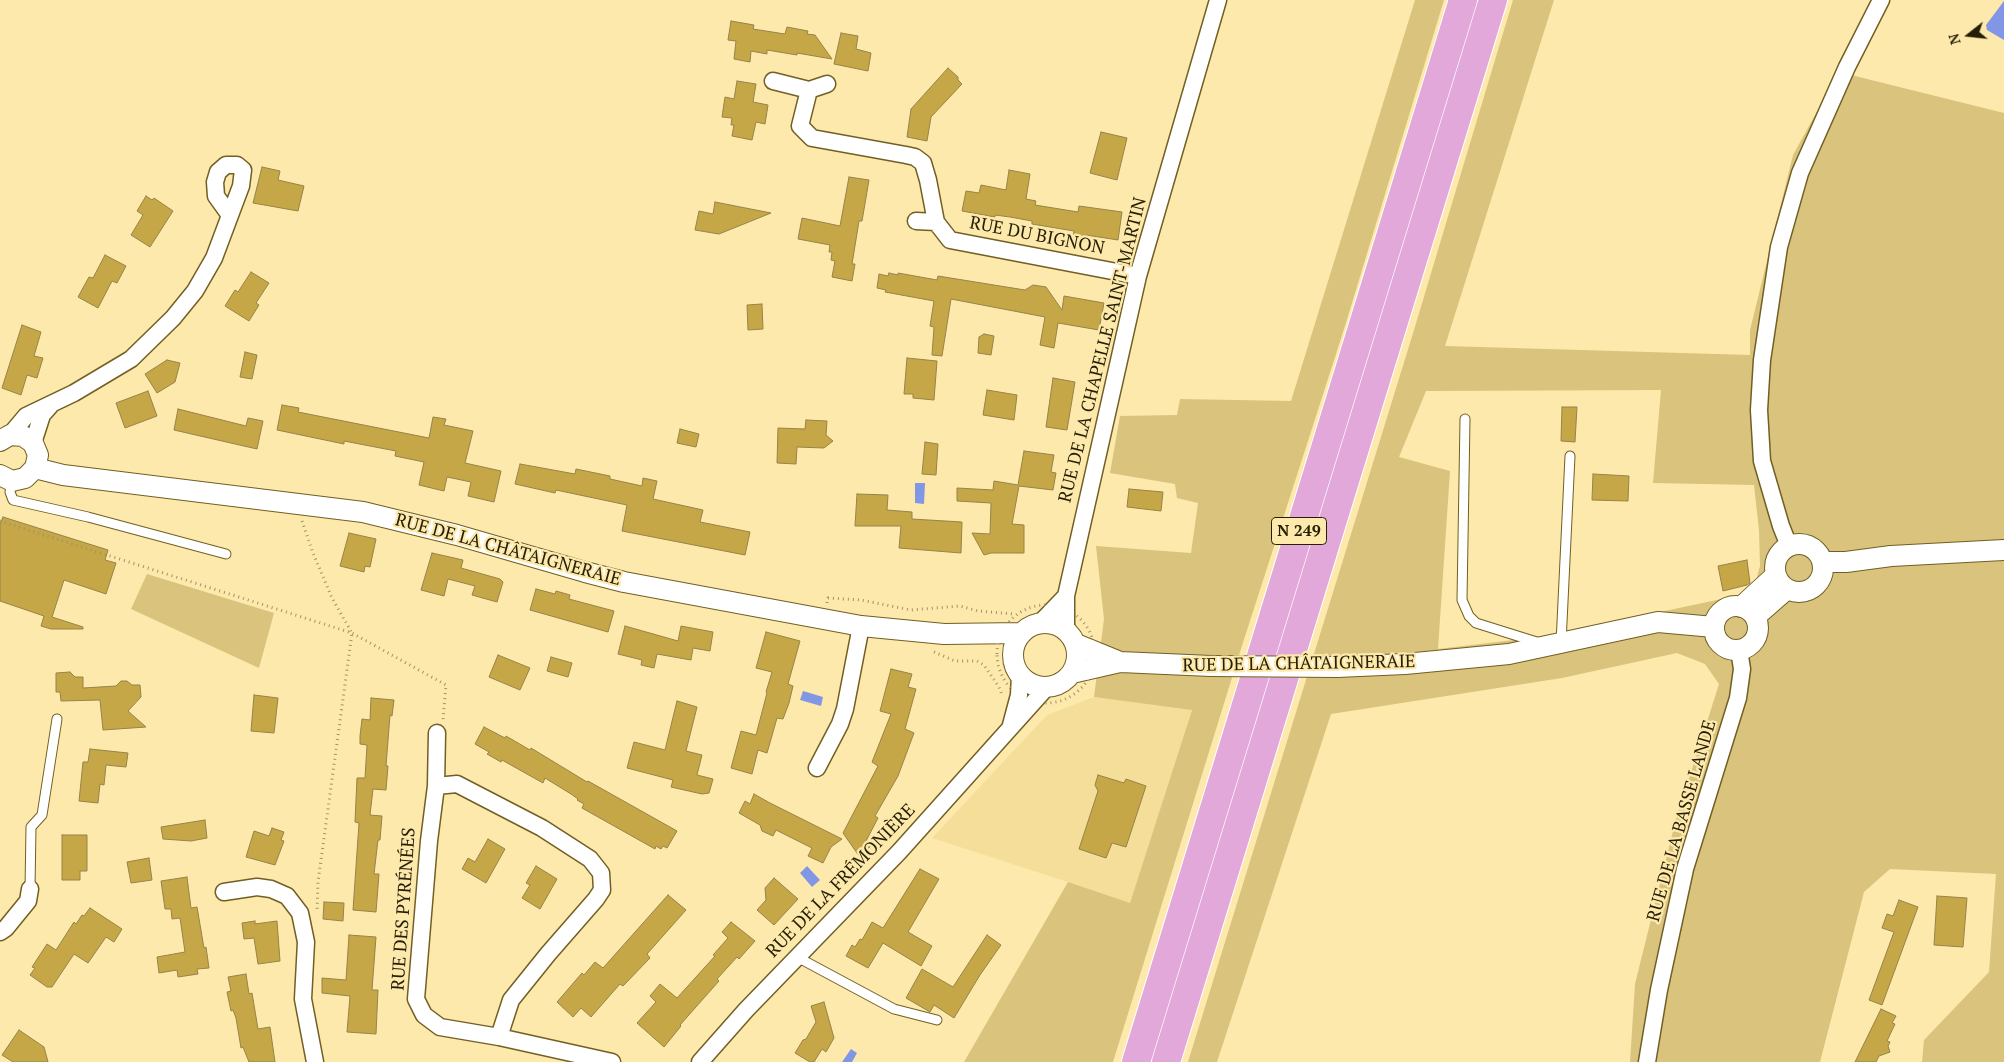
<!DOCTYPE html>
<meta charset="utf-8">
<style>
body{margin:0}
#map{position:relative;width:2004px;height:1062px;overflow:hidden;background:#fde9ab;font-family:"PT Serif",serif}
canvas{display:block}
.north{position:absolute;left:1944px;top:10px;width:50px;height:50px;-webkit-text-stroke:4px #fde9ab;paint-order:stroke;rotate:254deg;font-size:14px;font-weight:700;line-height:20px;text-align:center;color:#251e05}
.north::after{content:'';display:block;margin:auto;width:18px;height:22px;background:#251e05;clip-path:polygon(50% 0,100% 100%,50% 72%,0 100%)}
</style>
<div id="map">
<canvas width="2004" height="1062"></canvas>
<div class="north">N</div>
</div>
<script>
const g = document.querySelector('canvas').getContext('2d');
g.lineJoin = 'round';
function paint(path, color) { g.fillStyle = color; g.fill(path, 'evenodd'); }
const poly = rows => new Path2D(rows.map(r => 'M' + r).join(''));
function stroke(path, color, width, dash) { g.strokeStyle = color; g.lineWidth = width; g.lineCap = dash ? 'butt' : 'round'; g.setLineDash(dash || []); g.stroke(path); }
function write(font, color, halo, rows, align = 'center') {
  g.font = font + ' "PT Serif",serif'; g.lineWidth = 4.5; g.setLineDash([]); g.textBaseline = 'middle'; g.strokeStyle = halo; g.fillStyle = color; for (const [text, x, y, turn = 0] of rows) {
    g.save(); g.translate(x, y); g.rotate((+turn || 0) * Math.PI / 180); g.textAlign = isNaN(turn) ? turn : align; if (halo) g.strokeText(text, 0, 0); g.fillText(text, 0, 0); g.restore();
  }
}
paint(poly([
 [1094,697,1192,709,1130,904,1068,882,932,838,1047,715]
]), '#f4de99');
paint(poly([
 [1415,0,1444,0,1345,326,1239,655,1113,1062,964,1062,1068,882,1130,903,1192,710,1094,697,1104,619,1096,546,1191,553,1198,503,1177,498,1175,484,1110,473,1120,416,1177,415,1180,399,1291,401],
 [1513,0,1554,0,1445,346,1750,355,1750,330,1793,155,1841,68,1855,76,2004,113,2004,1062,1922,1062,1924,1040,1989,972,1996,874,1890,869,1864,892,1820,1062,1630,1062,1635,984,1676,819,1719,684,1705,664,1677,653,1562,678,1331,714,1217,1062,1188,1062,1414,330],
 [1661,390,1653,483,1754,485,1759,530,1760,566,1755,584,1745,594,1547,636,1438,649,1450,471,1399,457,1426,391],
 [147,574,274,613,259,668,131,609]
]), '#d9c37d');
paint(poly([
 [2004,1,2004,40,1987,30,1986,25],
 [915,483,925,483,924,504,915,503],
 [803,691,823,697,821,706,800,700],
 [807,866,820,880,812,887,800,873],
 [851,1049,857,1053,852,1062,842,1062]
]), '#8296e6');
const building = poly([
 [731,21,754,25,753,29,785,34,787,27,808,31,807,34,815,35,832,59,797,53,797,55,767,50,767,54,751,51,750,62,734,59,736,41,728,40,731,21],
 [841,33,858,36,856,49,871,53,868,71,834,64,841,33],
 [948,68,958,77,958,80,962,84,931,117,927,141,907,137,911,109,948,68],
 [737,81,756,84,753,102,768,105,765,124,756,122,752,140,732,136,734,125,731,125,732,118,722,117,725,97,734,99,737,81],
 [1101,132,1127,138,1117,180,1090,173,1101,132],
 [262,167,280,171,278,180,304,186,298,211,253,203,262,167],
 [1009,170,1030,174,1026,199,1036,201,1035,205,1078,212,1079,206,1122,212,1118,240,1086,235,1085,241,1073,238,1074,231,1032,224,1032,221,1010,217,995,215,995,217,962,211,966,191,979,193,981,185,1006,190,1009,170],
 [849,177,869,180,862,221,859,221,852,264,855,264,852,281,832,277,835,261,831,260,832,252,829,252,830,245,798,239,802,218,840,226,849,177],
 [146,196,152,200,154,198,173,211,150,247,131,235,143,215,137,211,146,196],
 [715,202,771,213,719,234,695,230,699,211,713,214,715,202],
 [105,255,126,266,117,283,112,281,98,308,78,297,89,277,93,278,105,255],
 [251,272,269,283,256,303,259,305,249,321,225,306,235,290,238,292,251,272],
 [889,273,898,275,898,273,937,280,938,276,1025,290,1033,285,1046,287,1062,310,1064,296,1104,303,1099,330,1058,323,1054,348,1040,345,1045,317,951,299,942,356,932,355,934,327,930,326,934,301,885,292,886,290,877,288,879,274,888,276,889,273],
 [762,304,763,329,748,330,747,305,762,304],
 [22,325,41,332,34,356,43,358,37,378,27,375,21,395,2,388,22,325],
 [984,334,994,336,991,355,978,353,979,337,984,334],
 [245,352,257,355,252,379,240,377,245,352],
 [907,358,937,361,934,400,913,398,913,394,904,394,907,358],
 [167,360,180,363,175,382,157,393,145,374,167,360],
 [1053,378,1075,382,1067,430,1046,427,1053,378],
 [987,390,1017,395,1014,420,983,415,987,390],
 [148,391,157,416,125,428,116,403,148,391],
 [282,405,299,408,298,412,429,438,433,417,446,419,444,425,473,431,465,463,501,471,494,502,468,496,471,482,447,477,444,491,419,485,424,462,395,456,396,451,344,441,344,444,277,430,282,405],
 [1562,407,1577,407,1575,442,1561,441,1562,407],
 [178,409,246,426,248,418,263,421,257,449,174,430,178,409],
 [806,420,827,421,826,435,833,441,824,448,797,447,796,464,777,463,778,428,805,429,806,420],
 [680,429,699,434,696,447,677,443,680,429],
 [925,442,938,444,936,475,922,474,925,442],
 [1024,451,1054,455,1051,472,1056,473,1053,490,1019,486,1012,524,1024,525,1024,553,991,553,984,555,972,533,990,534,991,503,957,501,957,488,993,490,994,481,1018,485,1024,451],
 [520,464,575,474,576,469,610,476,610,479,642,486,643,478,657,481,653,499,703,510,700,522,750,532,745,555,622,531,627,505,556,490,555,493,515,484,520,464],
 [1593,474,1629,476,1628,501,1592,500,1593,474],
 [1129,489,1163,492,1161,511,1127,507,1129,489],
 [857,494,888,495,887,510,912,512,912,519,962,522,961,553,899,548,901,526,855,526,857,494],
 [3,517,108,550,105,560,116,563,106,594,64,580,52,617,83,627,83,629,51,629,41,626,44,616,0,601,0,525,3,517],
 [349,533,376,539,370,567,365,566,364,572,340,566,349,533],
 [432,553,463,560,461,568,500,579,503,582,497,602,472,595,475,586,448,579,444,596,421,590,432,553],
 [1747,560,1750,583,1747,585,1723,591,1718,566,1747,560],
 [536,589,555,594,556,591,570,595,569,599,614,611,608,632,530,610,536,589],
 [625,626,678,641,681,626,713,632,710,651,693,648,691,660,657,654,654,668,641,665,642,660,618,654,625,626],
 [766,632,800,641,788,684,793,686,789,703,783,719,777,718,767,753,758,750,752,774,731,768,741,731,756,735,767,693,766,692,772,672,756,668,766,632],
 [498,655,530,668,520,690,489,677,498,655],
 [551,657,572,663,568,677,547,671,551,657],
 [891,669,912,674,908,687,916,689,905,729,914,733,898,776,875,816,878,818,866,841,871,846,859,856,843,833,878,766,872,762,891,714,880,711,891,669],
 [70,672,75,677,83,677,83,688,116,686,121,681,127,681,132,685,140,685,141,697,128,711,146,727,103,730,100,700,61,701,60,692,56,692,56,673,70,672],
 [254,695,278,698,274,733,251,731,254,695],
 [371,698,394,700,392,716,390,715,386,766,388,766,386,790,373,789,370,815,382,816,380,840,378,840,374,874,379,874,376,912,353,910,359,823,355,822,357,778,365,778,367,745,360,744,360,736,362,719,370,720,371,698],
 [677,701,697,707,686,751,702,755,697,775,713,779,709,793,702,794,671,787,673,780,627,768,634,742,665,750,677,701],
 [484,727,505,738,506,736,530,750,531,748,587,782,588,781,677,831,667,848,663,846,661,849,656,846,655,849,582,808,584,804,577,800,578,799,571,794,545,778,543,783,502,760,501,762,487,754,489,752,475,744,484,727],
 [90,749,128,753,126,767,106,765,104,785,100,784,98,803,79,801,83,762,88,762,90,749],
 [1098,775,1124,783,1126,779,1146,786,1126,847,1112,843,1106,858,1079,849,1098,791,1095,785,1098,775],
 [754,794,770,803,842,839,831,847,823,863,808,856,812,848,776,830,773,836,762,831,760,825,739,813,745,801,750,804,754,794],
 [205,820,207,838,191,841,163,839,161,827,205,820],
 [272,828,284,832,281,840,284,841,275,865,246,857,254,831,269,836,272,828],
 [62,835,87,835,87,871,80,871,80,880,62,880,62,835],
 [488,839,505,849,486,883,462,869,468,858,475,862,488,839],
 [149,858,152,880,131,883,127,862,149,858],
 [536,866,557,879,540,909,522,898,530,885,526,883,536,866],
 [920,869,939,879,908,932,932,946,921,966,883,943,868,968,846,956,852,945,855,947,860,939,862,940,872,922,883,928,920,869],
 [187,877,191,908,197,907,204,948,206,947,209,968,197,969,198,974,178,977,177,970,159,973,157,957,185,952,180,918,172,919,171,909,165,909,161,881,187,877],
 [774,878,798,899,774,925,757,910,766,900,765,888,774,878],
 [668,895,686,910,647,954,650,958,623,986,620,984,591,1017,581,1008,573,1017,557,1002,582,973,584,975,595,962,603,968,668,895],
 [1937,896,1967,898,1963,947,1934,945,1937,896],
 [1899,900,1918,907,1882,1005,1869,1000,1894,932,1882,928,1887,914,1893,916,1899,900],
 [324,902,344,903,343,921,323,919,324,902],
 [90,908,122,929,114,942,106,937,88,963,74,954,52,987,47,987,30,975,35,968,32,967,47,944,56,950,74,922,76,924,82,915,84,916,90,908],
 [255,921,255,924,277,921,280,961,258,964,254,938,244,939,242,923,255,921],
 [731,922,755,941,739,959,737,957,717,979,719,981,680,1025,681,1026,677,1031,664,1047,637,1023,656,1002,650,996,660,984,677,998,715,956,713,955,728,938,722,932,731,922],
 [349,935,376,937,372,990,378,990,376,1034,347,1032,350,996,322,993,322,978,346,980,349,935],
 [987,935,1001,945,980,975,954,1018,934,1005,930,1012,906,998,922,969,953,987,987,935],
 [246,974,249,994,252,993,258,1029,270,1027,275,1062,249,1062,243,1047,241,1048,236,1018,233,1010,231,1011,227,992,231,991,228,977,246,974],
 [824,1002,834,1038,826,1052,822,1049,814,1062,810,1062,795,1053,803,1040,806,1039,816,1022,811,1006,824,1002],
 [1881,1009,1896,1016,1892,1023,1895,1024,1887,1041,1890,1042,1888,1046,1890,1052,1879,1056,1876,1062,1855,1062,1881,1009],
 [19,1030,44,1047,48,1062,13,1062,2,1055,19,1030]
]);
paint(building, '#c5a747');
stroke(building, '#968349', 1);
const service = poly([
 [1465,419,1462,600,1469,616,1476,623,1540,643],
 [12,481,10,492,13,500,88,517,226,554],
 [1561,643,1570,456],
 [30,889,31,827,42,815,57,719],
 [797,957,894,1009,937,1020]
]);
const minor = poly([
 [773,81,809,90,800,126,812,138,906,155,915,157,923,163,928,180,936,222,950,240,1138,276],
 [809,90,827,84],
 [916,221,936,222],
 [10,435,26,416,74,393,131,359,173,318,195,291,214,258,241,186,243,170,237,165,226,165,218,172,215,182,216,196,229,214],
 [33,443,42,415,50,406],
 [1789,546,1781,526,1762,461,1759,410,1762,360,1779,247,1800,173,1847,67,1881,0],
 [1040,623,1066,596],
 [1066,630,1066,596,1073,565,1138,276,1218,0],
 [1011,725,1019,695,1020,675],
 [817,768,840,724,845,709,861,626],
 [436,786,437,733],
 [224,892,257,887,271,889,287,896,300,913,306,942,303,999,315,1062],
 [0,932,6,928,28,901,30,889],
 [499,1037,511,1000,548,954,596,899,602,890,601,873,590,859,542,828,457,784,436,786,429,841,416,999,424,1015,440,1027,499,1037,612,1062],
 [700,1062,746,1010,899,852,1047,687],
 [1647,1062,1659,990,1685,869,1738,698,1742,669,1739,650]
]);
const tertiary = poly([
 [0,441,10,435,23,436,33,443,38,455,35,468,25,478,12,481,0,475],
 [35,468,63,475,363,512,457,535,585,572,624,582,861,626,944,634,1022,633],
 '1775 568a24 24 0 1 1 48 0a24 24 0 1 1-48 0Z',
 [1822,562,1846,562,1891,556,2004,550],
 '1714 628a22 22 0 1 1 44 0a22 22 0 1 1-44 0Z',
 [1741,607,1776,575],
 [1755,617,1787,589],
 '1013 655a32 32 0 1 1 64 0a32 32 0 1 1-64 0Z',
 [1076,644,1120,662],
 [1337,667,1405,664,1509,654,1658,622,1714,627],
 [1072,673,1120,662,1211,666]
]);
const trunk = poly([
 [1136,1062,1463,0],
 [1166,1062,1493,0]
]);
stroke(service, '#715f23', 11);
stroke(minor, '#715f23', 19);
stroke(tertiary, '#715f23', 22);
stroke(trunk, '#fff', 30);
stroke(poly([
 [0,521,352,633,446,685,443,720],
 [302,521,313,553,332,598,352,633,318,882,317,912],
 [827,603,828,598,861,600,911,610,960,606,978,611,1014,614],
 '997 654a49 49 0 1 1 98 0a49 49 0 1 1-98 0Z',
 [934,652,955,661,977,661,984,665,999,687,1002,695]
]), '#a29365', 3, [1, 4]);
stroke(service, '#fff', 9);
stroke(minor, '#fff', 16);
stroke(tertiary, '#fff', 20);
stroke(trunk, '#e2a8da', 28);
const tertiaryBridge = poly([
 [1211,666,1337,667]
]);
stroke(tertiaryBridge, '#715f23', 22, []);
stroke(tertiaryBridge, '#fff', 20);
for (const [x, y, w] of [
 [1299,531,55]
]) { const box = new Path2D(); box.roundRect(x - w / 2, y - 13.5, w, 27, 4); g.fillStyle = '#fde9ab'; g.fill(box); stroke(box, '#251e05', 1); }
write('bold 16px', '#251e05', null, [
 ["N 249",1299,531]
]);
write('18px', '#251e05', '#fde9ab', [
 ["RUE DU BIGNON",1037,236,11],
 ["RUE DE LA CHAPELLE SAINT-MARTIN",1103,350,-76],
 ["RUE DE LA CHÂTAIGNERAIE",508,550,15],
 ["RUE DE LA CHÂTAIGNERAIE",1299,664,-1],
 ["RUE DE LA BASSE LANDE",1682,821,-74],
 ["RUE DE LA FRÉMONIÈRE",841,881,-46],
 ["RUE DES PYRÉNÉES",404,909,-86]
]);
</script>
